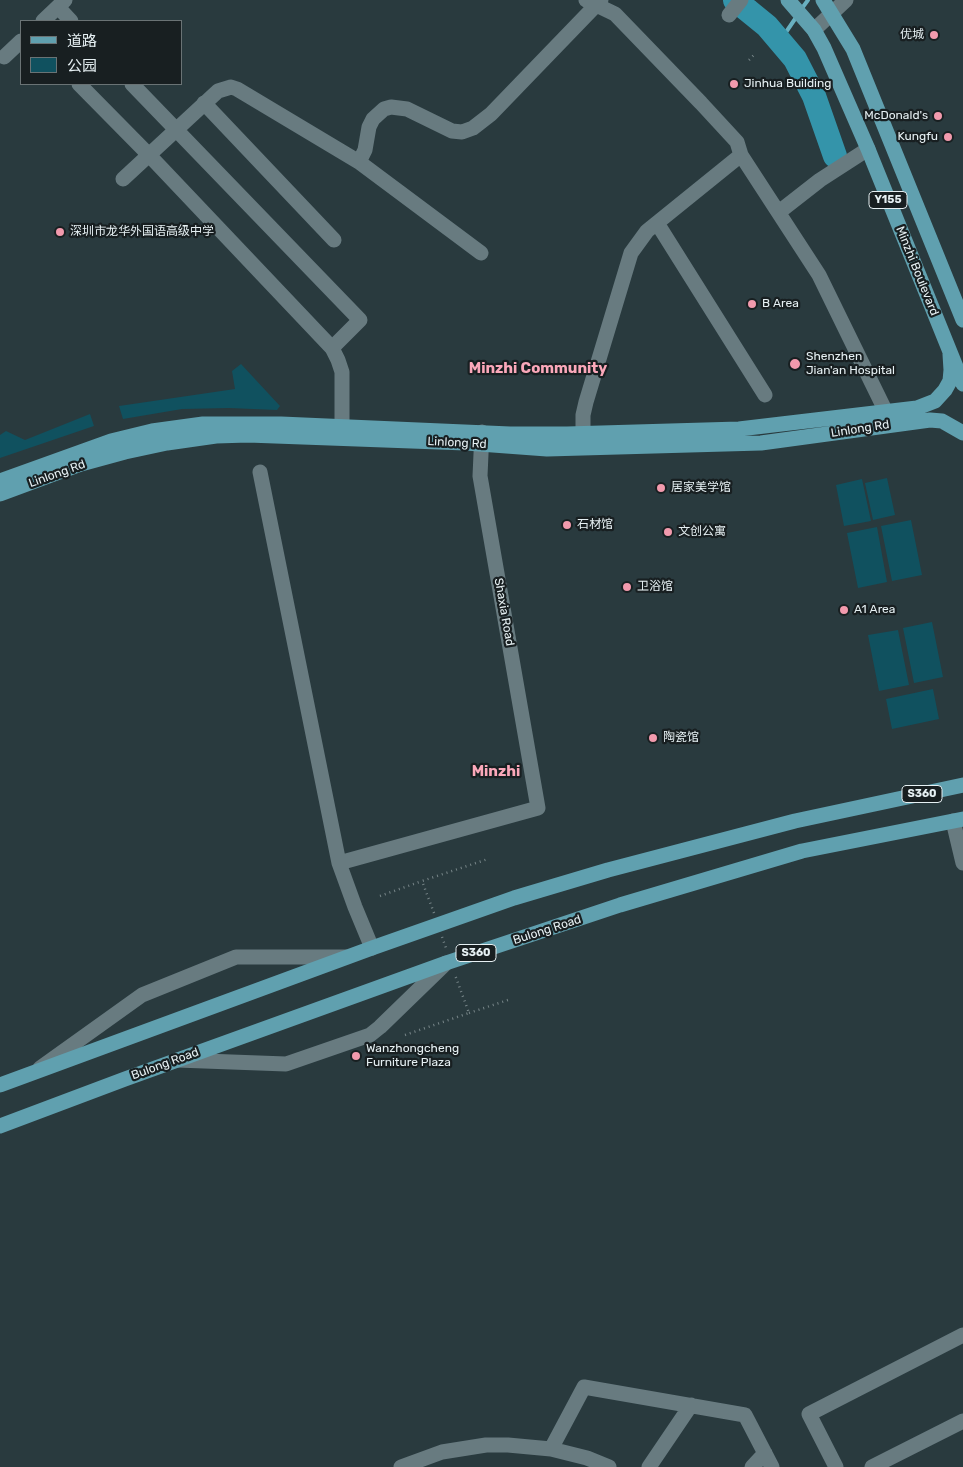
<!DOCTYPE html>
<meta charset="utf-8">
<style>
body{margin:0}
#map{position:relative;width:963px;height:1467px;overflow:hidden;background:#293a3e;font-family:Rubik,"Noto Sans SC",sans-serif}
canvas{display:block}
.legend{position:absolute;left:20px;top:20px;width:162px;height:65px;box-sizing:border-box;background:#181f21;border:1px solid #6a7375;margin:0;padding:6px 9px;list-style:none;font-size:15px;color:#e6f0f3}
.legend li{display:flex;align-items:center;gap:10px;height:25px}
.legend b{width:25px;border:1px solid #6a7375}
</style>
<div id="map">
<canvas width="963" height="1467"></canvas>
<ul class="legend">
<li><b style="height:6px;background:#60a0af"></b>道路</li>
<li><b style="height:14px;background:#10515f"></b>公园</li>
</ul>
</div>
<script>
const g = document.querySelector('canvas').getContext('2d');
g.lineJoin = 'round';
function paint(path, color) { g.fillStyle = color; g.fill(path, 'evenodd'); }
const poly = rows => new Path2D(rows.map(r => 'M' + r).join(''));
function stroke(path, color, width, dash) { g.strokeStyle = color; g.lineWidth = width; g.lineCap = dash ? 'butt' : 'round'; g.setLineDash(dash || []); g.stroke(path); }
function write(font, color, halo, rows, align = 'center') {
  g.font = font + ' Rubik,"Noto Sans SC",sans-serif'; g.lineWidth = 4.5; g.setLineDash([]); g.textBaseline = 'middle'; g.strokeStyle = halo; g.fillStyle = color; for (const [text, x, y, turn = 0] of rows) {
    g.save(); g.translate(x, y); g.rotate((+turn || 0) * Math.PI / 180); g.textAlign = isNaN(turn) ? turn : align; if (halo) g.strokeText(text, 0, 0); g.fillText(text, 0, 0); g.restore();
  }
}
paint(poly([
 [241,364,280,406,277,410,229,408,182,409,123,419,119,406,235,389,232,371],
 [90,414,94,426,0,458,0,435,6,431,25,440],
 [887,478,895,515,873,520,865,483],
 [862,479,871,521,844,526,836,485],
 [911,520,922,575,892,581,881,526],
 [877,527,887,582,858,588,847,533],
 [932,622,943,677,914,683,903,628],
 [898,630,909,685,879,691,868,635],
 [933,689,939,719,892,729,886,699]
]), '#10515f');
const water = poly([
 [755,2,778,25,806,61,788,68,786,61,778,50,766,35,757,26,744,17,755,2],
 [819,86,843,152,828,160,813,116,801,94,819,86]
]);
paint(water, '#3494aa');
stroke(water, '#69b0c0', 1);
stroke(poly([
 [800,11,808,0],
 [782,38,797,16]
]), '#69b0c0', 4);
stroke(poly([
 [735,0,767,26,795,59,814,96,835,156]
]), '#3494aa', 24);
stroke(poly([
 [749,60,756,53],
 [380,896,422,881],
 [434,913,422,881,488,859],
 [442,937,446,948],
 [469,1013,511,999],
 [405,1035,469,1013,455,975]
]), '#778588', 2.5, [1, 4]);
stroke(poly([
 [586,0,615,14,701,103,737,142,741,155,819,275,886,412],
 [58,7,71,21],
 [729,15,741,0],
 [43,21,65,0],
 [814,30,846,0],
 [4,57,21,41],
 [79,84,149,155,332,348,338,360,342,372,342,426],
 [132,84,360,320,332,348],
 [204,103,334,240],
 [359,162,365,150,369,127,373,119,384,109,391,107,407,109,452,131,462,132,473,128,491,114,601,0],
 [123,179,218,91,231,87,237,89,359,162,481,253],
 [779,212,820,180,868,149],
 [657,223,765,395],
 [583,434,583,415,586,402,631,253,647,231,741,155],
 [260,472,339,863,355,907,372,948],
 [953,821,963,863],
 [339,863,538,808,480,476,482,432],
 [177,1060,286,1064,370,1035,380,1027,446,963],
 [40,1068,142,995,236,957,346,957],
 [551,1449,584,1387,745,1415,772,1467],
 [401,1467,442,1452,486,1445,508,1445,551,1449,587,1458,609,1467],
 [649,1467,691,1405],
 [752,1467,765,1453],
 [836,1467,809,1414,963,1335],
 [872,1467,963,1421]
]), '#687b80', 15);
stroke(poly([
 [788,0,814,30,824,48,868,149,963,384],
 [823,0,853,49,963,320],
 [0,481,111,441,152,431,203,424,281,424,510,434,567,434,739,429,917,408,935,401,945,390,950,381,951,370,950,354],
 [0,494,81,464,125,452,167,443,216,436,248,435,466,443,547,449,761,443,930,420,942,421,963,433],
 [0,1085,372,948,514,898,608,870,795,821,963,785],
 [0,1126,125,1079,446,963,620,905,802,851,963,819]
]), '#60a0af', 15);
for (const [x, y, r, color] of [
 [934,35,5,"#f29aad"],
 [734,84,5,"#f29aad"],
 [938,116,5,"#f29aad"],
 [948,137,5,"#f29aad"],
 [60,232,5,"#f29aad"],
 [752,304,5,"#f29aad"],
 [795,364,6,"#f29aad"],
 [661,488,5,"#f29aad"],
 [567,525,5,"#f29aad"],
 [668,532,5,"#f29aad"],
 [627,587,5,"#f29aad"],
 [844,610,5,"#f29aad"],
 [653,738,5,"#f29aad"],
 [356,1056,5,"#f29aad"]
]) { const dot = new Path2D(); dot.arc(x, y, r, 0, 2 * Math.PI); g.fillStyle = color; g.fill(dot); stroke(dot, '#181f21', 2); }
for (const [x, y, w] of [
 [888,200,38],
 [922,794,40],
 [476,953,40]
]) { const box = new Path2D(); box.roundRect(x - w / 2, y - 8.5, w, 17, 4); g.fillStyle = '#181f21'; g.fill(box); stroke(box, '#e6f0f3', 1); }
write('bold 11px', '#e6f0f3', null, [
 ["Y155",888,200],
 ["S360",922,794],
 ["S360",476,953]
]);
write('12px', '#e6f0f3', '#181f21', [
 ["优城",924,35,"right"],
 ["Jinhua Building",744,84],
 ["McDonald's",928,116,"right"],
 ["Kungfu",938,137,"right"],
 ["深圳市龙华外国语高级中学",70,232],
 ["B Area",762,304],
 ["Shenzhen",806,357],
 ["Jian'an Hospital",806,371],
 ["居家美学馆",671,488],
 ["石材馆",577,525],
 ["文创公寓",678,532],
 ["卫浴馆",637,587],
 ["A1 Area",854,610],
 ["陶瓷馆",663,738],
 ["Wanzhongcheng",366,1049],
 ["Furniture Plaza",366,1063]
], 'left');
write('12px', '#e6f0f3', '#181f21', [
 ["Minzhi Boulevard",917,271,68],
 ["Linlong Rd",860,429,-9],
 ["Linlong Rd",457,443,3],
 ["Linlong Rd",57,474,-20],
 ["Shaxia Road",504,612,80],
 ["Bulong Road",547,930,-18],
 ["Bulong Road",165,1064,-20]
]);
write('bold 15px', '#fba8ba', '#181f21', [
 ["Minzhi Community",538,369],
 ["Minzhi",496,772]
]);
</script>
